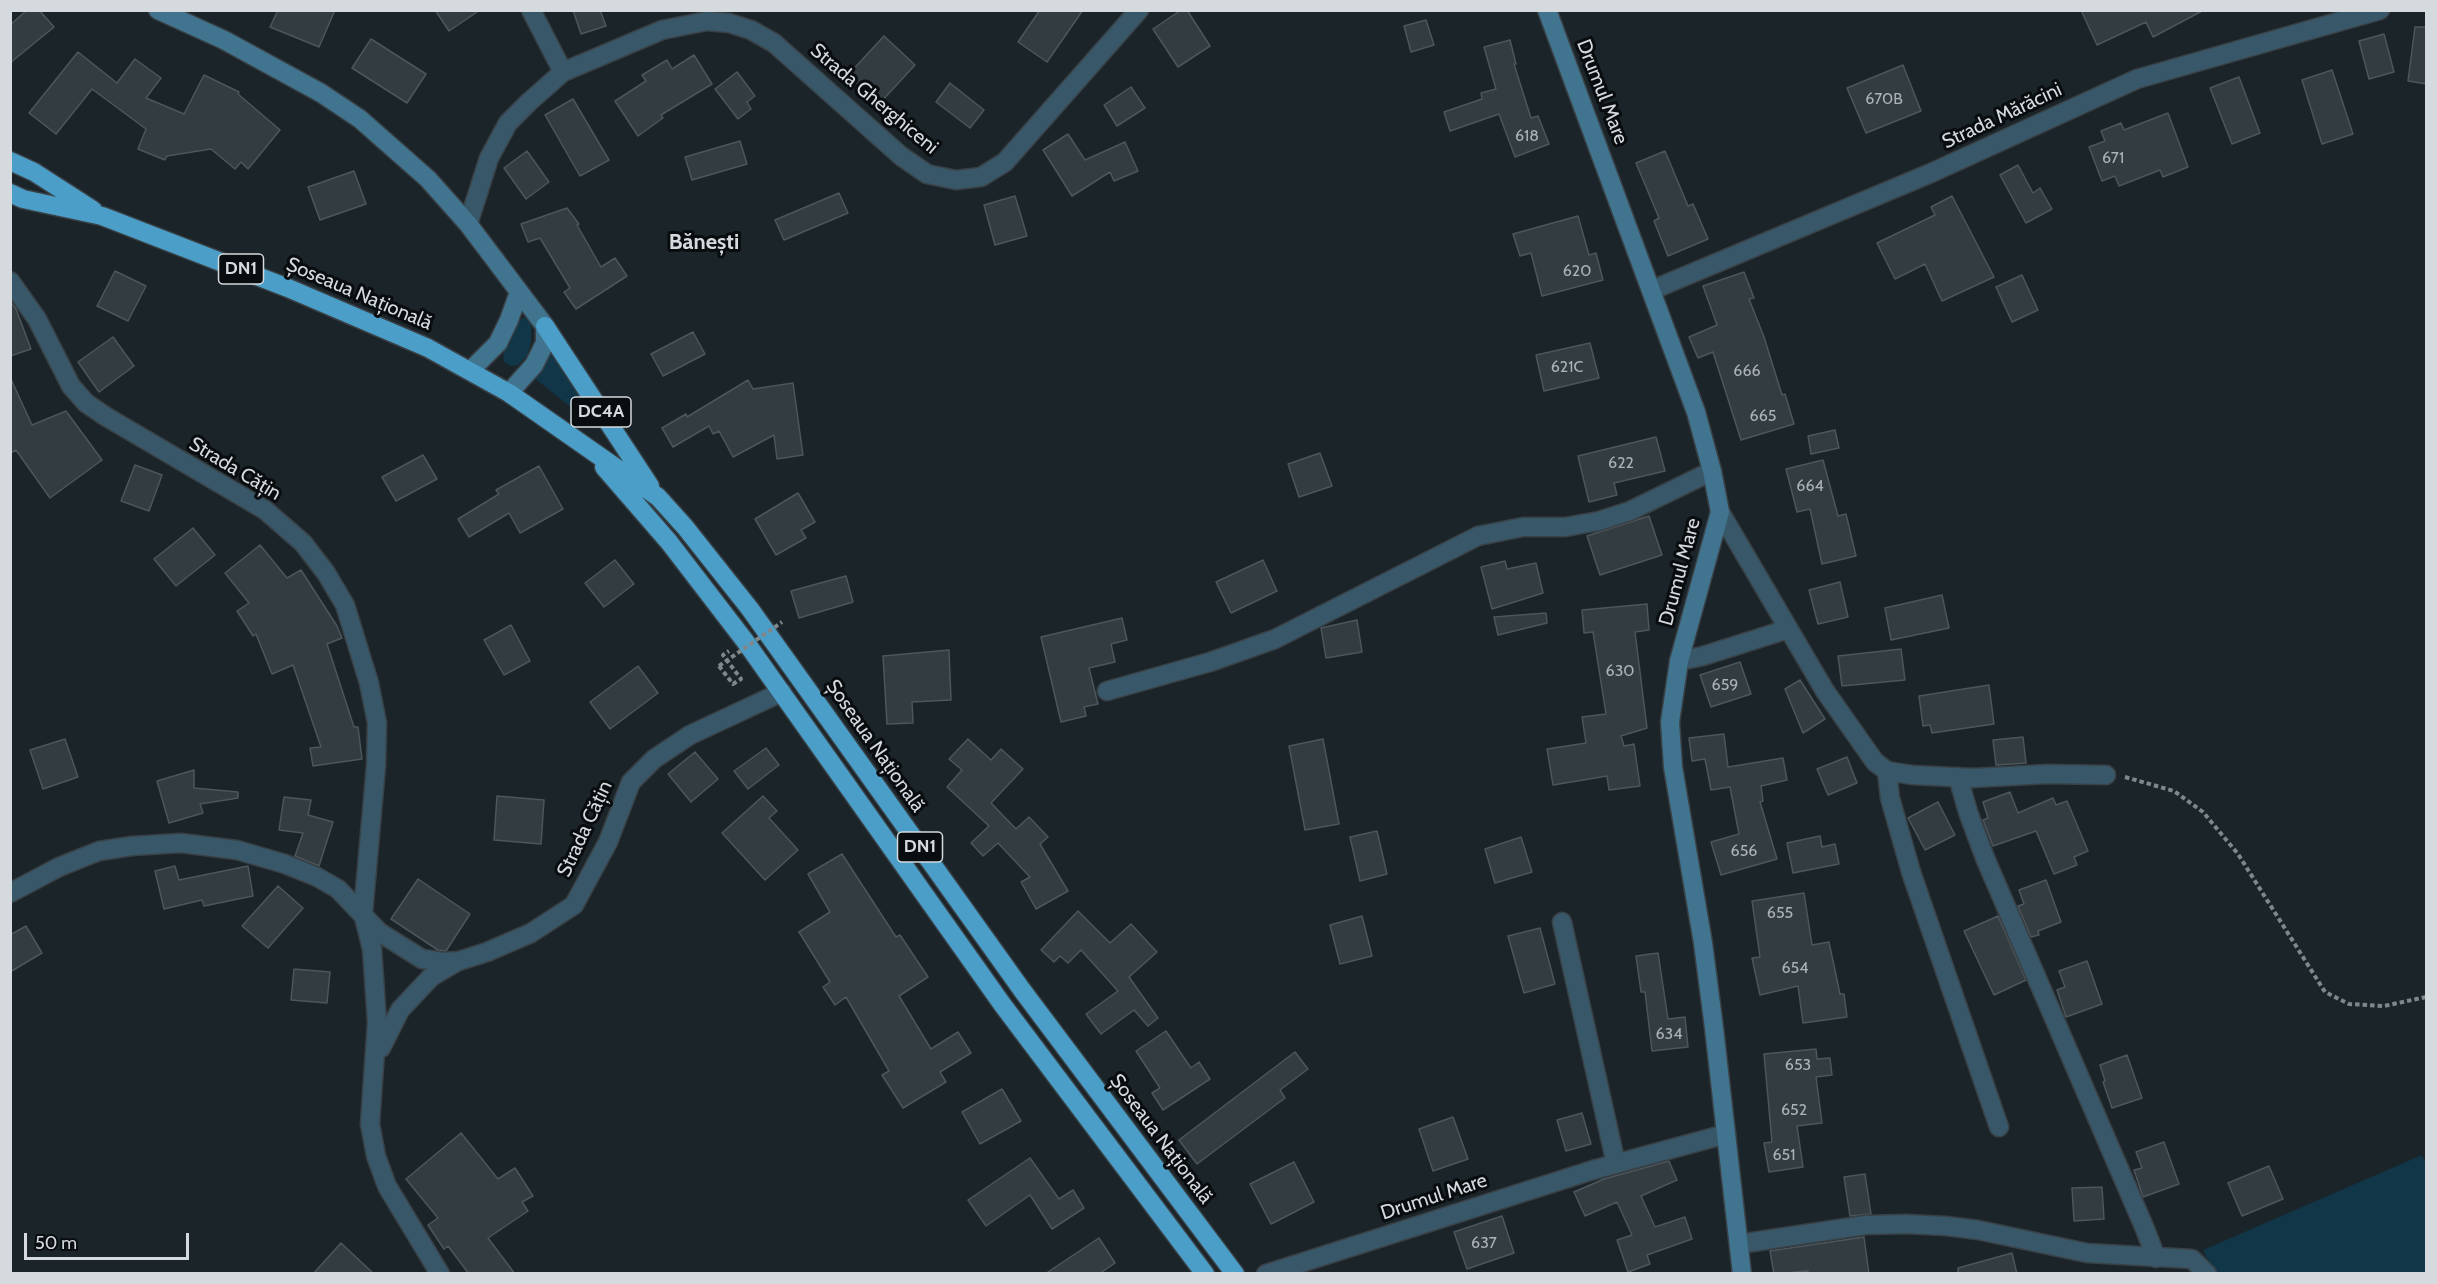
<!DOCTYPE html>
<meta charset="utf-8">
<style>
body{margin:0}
#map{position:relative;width:2437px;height:1284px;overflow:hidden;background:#1b2429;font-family:Cabin,sans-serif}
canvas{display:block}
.frame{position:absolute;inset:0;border:12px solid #d4dadd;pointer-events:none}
.scale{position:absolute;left:24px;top:1233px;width:165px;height:27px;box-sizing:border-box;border:3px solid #d4dadd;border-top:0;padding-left:8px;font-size:18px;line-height:21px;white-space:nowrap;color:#d4dadd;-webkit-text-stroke:4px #090d0f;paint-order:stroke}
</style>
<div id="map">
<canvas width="2437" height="1284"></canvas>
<div class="frame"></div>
<div class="scale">50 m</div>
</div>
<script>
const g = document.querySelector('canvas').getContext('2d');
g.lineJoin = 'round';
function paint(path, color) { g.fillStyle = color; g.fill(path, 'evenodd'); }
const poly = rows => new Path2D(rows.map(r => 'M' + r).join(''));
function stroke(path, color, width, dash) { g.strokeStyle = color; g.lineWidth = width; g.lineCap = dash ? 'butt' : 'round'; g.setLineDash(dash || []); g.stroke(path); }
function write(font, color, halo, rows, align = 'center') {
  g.font = font + ' Cabin,sans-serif'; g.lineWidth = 6; g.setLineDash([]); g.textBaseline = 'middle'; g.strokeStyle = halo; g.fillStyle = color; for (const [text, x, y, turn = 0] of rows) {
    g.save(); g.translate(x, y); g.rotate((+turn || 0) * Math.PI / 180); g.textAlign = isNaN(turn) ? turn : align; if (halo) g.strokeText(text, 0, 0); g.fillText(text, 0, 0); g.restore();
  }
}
paint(poly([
 [524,317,529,320,531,326,531,342,527,356,518,365,510,366,503,361,504,351,519,322],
 [552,352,578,387,582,397,580,405,572,408,533,377],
 [2422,1155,2426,1164,2426,1273,2214,1273,2203,1250]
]), '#113648');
const building = poly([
 [27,10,39,10,54,27,10,63,10,25,27,10],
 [278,10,335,10,319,47,270,27,278,10],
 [435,10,480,10,449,31,435,10],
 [573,10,600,10,606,26,581,34,573,10],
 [1040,10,1083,10,1047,62,1018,42,1040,10],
 [1181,10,1187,10,1210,46,1178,67,1153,29,1181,10],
 [2081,10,2204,10,2153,37,2146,22,2097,45,2081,10],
 [1426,20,1434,45,1411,52,1404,26,1426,20],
 [2415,27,2427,27,2427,84,2408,81,2415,27],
 [2384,34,2394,72,2369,79,2359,41,2384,34],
 [884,36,915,65,879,104,848,75,884,36],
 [371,39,426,74,407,103,352,68,371,39],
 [1510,40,1516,64,1514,64,1531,118,1538,116,1549,144,1515,157,1499,114,1450,131,1444,112,1482,99,1481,93,1496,89,1484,47,1510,40],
 [78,52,117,83,135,59,161,78,146,98,184,114,204,75,239,92,238,94,280,130,248,169,241,162,235,169,211,149,167,156,165,160,138,149,146,129,92,89,56,134,29,113,78,52],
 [694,55,712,84,661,115,663,118,638,136,615,101,646,81,642,75,667,60,672,69,694,55],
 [1903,65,1921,111,1866,133,1847,88,1903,65],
 [2332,70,2353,134,2322,144,2302,80,2332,70],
 [737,72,755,96,747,102,751,109,738,119,715,89,737,72],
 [2239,77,2260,133,2232,144,2210,88,2239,77],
 [950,83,984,110,970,128,936,102,950,83],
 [1131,87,1145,108,1117,126,1104,105,1131,87],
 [573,99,609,160,580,176,545,115,573,99],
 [2168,113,2188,167,2163,177,2160,170,2119,186,2115,176,2102,181,2089,147,2105,141,2101,131,2121,123,2124,130,2168,113],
 [1068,134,1085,160,1125,142,1138,171,1114,181,1110,172,1072,196,1043,150,1068,134],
 [740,141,747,164,692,180,685,157,740,141],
 [527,151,549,182,526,199,504,168,527,151],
 [1665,151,1688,206,1693,204,1708,239,1668,256,1654,221,1659,218,1636,163,1665,151],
 [2018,165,2033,193,2040,188,2052,209,2026,223,2000,175,2018,165],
 [354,171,366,204,320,220,308,187,354,171],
 [839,193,848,213,784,240,775,220,839,193],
 [1015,196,1027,236,995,245,984,205,1015,196],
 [1952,196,1994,277,1942,301,1925,264,1895,279,1877,243,1935,215,1931,207,1952,196],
 [567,208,579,224,577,225,601,267,615,258,627,276,576,309,564,292,570,288,540,238,528,242,521,224,567,208],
 [1578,216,1589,255,1596,253,1603,280,1542,296,1531,253,1520,256,1513,234,1578,216],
 [115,271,146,286,128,321,97,306,115,271],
 [1744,272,1754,298,1749,299,1764,337,1782,395,1785,394,1794,424,1741,440,1713,352,1698,358,1689,337,1717,325,1703,286,1744,272],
 [2022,275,2038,310,2012,322,1996,287,2022,275],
 [10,301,16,309,31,349,10,356,10,301],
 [693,332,705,354,663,376,651,354,693,332],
 [113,337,134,366,99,392,78,362,113,337],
 [1590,343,1599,378,1544,391,1536,355,1590,343],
 [10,377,32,425,66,411,102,460,50,498,16,450,10,453,10,377],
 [748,380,753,389,793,383,803,455,777,459,774,435,733,457,719,431,713,434,709,426,673,447,662,428,686,414,687,417,748,380],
 [1835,430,1839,448,1811,454,1808,436,1835,430],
 [1656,437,1665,471,1614,483,1617,495,1589,502,1578,456,1656,437],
 [1320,453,1332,486,1299,497,1288,464,1320,453],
 [423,455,437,479,396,501,382,477,423,455],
 [1823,460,1838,516,1846,514,1856,556,1822,564,1810,509,1797,512,1786,469,1823,460],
 [135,465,162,475,149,511,121,501,135,465],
 [539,466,563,509,520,533,509,513,469,537,458,519,499,494,496,490,539,466],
 [798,493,815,522,801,530,806,538,776,555,755,519,798,493],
 [1649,516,1662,555,1600,575,1587,536,1649,516],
 [193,528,215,555,176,586,154,559,193,528],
 [260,545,287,578,301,570,337,626,342,638,327,644,354,727,358,727,362,759,313,766,310,748,321,747,293,665,272,674,256,634,253,636,237,611,249,603,225,573,260,545],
 [615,560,634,584,604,607,585,583,615,560],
 [1263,560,1277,591,1231,613,1216,582,1263,560],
 [1505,561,1507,569,1536,563,1543,593,1492,609,1481,567,1505,561],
 [846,576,853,602,799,618,791,591,846,576],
 [1840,582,1848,617,1818,624,1809,590,1840,582],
 [1942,595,1949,628,1891,640,1885,608,1942,595],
 [1647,604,1649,630,1635,632,1647,728,1621,736,1624,746,1634,744,1640,786,1609,790,1607,776,1553,785,1547,749,1586,743,1582,717,1606,714,1593,632,1584,633,1582,610,1647,604],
 [1546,613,1547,623,1498,635,1494,617,1546,613],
 [1122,618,1127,640,1111,644,1115,662,1089,668,1098,704,1084,707,1086,716,1061,722,1041,637,1122,618],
 [1357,620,1362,652,1326,658,1321,628,1357,620],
 [511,625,530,661,504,675,484,640,511,625],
 [1901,649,1905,680,1842,686,1838,656,1901,649],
 [949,650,951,700,912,702,913,723,887,724,883,656,949,650],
 [1740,662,1751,694,1711,707,1700,675,1740,662],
 [638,666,658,693,610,729,590,702,638,666],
 [1800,680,1825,719,1803,733,1785,689,1800,680],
 [1989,685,1994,724,1932,733,1930,725,1923,726,1919,696,1989,685],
 [1724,734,1728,767,1783,758,1787,780,1761,786,1763,801,1760,802,1777,859,1721,875,1711,842,1739,834,1730,787,1711,790,1705,759,1692,761,1689,738,1724,734],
 [2023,737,2026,763,1996,765,1993,740,2023,737],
 [65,739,78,777,43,789,30,750,65,739],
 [968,739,991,760,1001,749,1023,769,991,803,1016,829,1029,817,1048,837,1040,844,1068,891,1036,909,1021,882,1030,877,998,843,983,856,971,843,989,826,947,787,962,770,949,759,968,739],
 [1323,739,1339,824,1305,830,1289,746,1323,739],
 [766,748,779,765,748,789,734,771,766,748],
 [695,752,718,779,691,802,668,774,695,752],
 [1847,757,1857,783,1828,795,1817,769,1847,757],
 [194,770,194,788,238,792,238,798,200,804,203,813,169,823,157,781,194,770],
 [2010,792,2018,813,2053,798,2056,805,2067,801,2088,851,2074,857,2077,865,2054,874,2036,831,1993,846,1983,820,1988,818,1983,802,2010,792],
 [497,796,544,800,541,844,494,840,497,796],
 [763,796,777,811,769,818,798,850,765,880,722,833,763,796],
 [284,797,311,800,308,815,333,822,319,866,295,856,303,833,279,830,284,797],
 [1938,802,1955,835,1925,850,1908,818,1938,802],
 [1377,831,1387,874,1360,881,1350,837,1377,831],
 [1820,836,1822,847,1835,844,1839,864,1793,873,1787,843,1820,836],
 [1521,837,1532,872,1495,883,1485,849,1521,837],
 [842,854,896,937,900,935,928,977,899,996,931,1049,958,1032,971,1053,940,1072,946,1082,903,1108,882,1075,889,1071,846,997,835,1005,823,987,830,982,799,932,830,912,808,874,842,854],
 [175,866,179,880,248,866,253,896,204,906,202,900,164,909,155,871,175,866],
 [418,879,470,914,446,951,438,950,391,919,418,879],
 [2046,880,2061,922,2038,931,2039,935,2031,937,2018,906,2024,904,2019,890,2046,880],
 [278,886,303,908,268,948,242,926,278,886],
 [1804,893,1812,945,1829,942,1840,994,1844,994,1847,1017,1803,1023,1798,986,1760,995,1752,958,1760,957,1752,901,1804,893],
 [1078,911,1110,943,1131,924,1157,952,1129,977,1158,1018,1148,1026,1134,1010,1101,1034,1086,1014,1118,991,1081,950,1068,963,1060,956,1054,962,1041,950,1078,911],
 [1362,916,1372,956,1340,964,1330,925,1362,916],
 [1998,916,2026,980,1994,995,1964,931,1998,916],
 [26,926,42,953,10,972,10,935,26,926],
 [1540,928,1555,984,1524,993,1508,936,1540,928],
 [1658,953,1668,1019,1685,1017,1688,1047,1652,1051,1645,992,1641,992,1636,956,1658,953],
 [2087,961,2102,1004,2066,1017,2057,990,2065,987,2059,971,2087,961],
 [294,969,330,972,327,1003,291,1000,294,969],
 [1166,1031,1191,1068,1199,1062,1210,1079,1163,1110,1152,1093,1160,1088,1136,1051,1166,1031],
 [1816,1049,1817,1059,1830,1058,1832,1075,1816,1077,1822,1123,1797,1126,1803,1167,1769,1172,1764,1143,1772,1142,1764,1054,1816,1049],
 [1295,1052,1308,1069,1280,1090,1285,1098,1197,1164,1179,1140,1295,1052],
 [2127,1055,2142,1098,2112,1108,2103,1082,2105,1081,2100,1065,2127,1055],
 [1002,1089,1021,1121,980,1144,962,1112,1002,1089],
 [1582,1113,1591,1144,1566,1151,1557,1120,1582,1113],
 [1453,1117,1468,1159,1433,1171,1419,1129,1453,1117],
 [461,1133,498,1179,515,1168,533,1196,522,1202,528,1211,488,1238,515,1274,469,1274,448,1246,444,1249,428,1225,438,1218,406,1179,461,1133],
 [2164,1142,2179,1184,2143,1197,2134,1170,2142,1168,2136,1152,2164,1142],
 [1030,1158,1059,1199,1073,1190,1084,1208,1052,1229,1030,1195,986,1226,968,1200,1030,1158],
 [1669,1161,1677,1180,1641,1196,1655,1227,1685,1217,1692,1239,1647,1255,1650,1264,1628,1272,1617,1240,1632,1235,1617,1202,1585,1216,1574,1192,1604,1179,1669,1161],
 [1294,1162,1314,1202,1271,1224,1250,1184,1294,1162],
 [2269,1166,2283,1199,2242,1216,2228,1183,2269,1166],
 [1865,1174,1871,1214,1850,1216,1844,1177,1865,1174],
 [2102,1187,2104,1219,2074,1221,2072,1188,2102,1187],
 [1502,1216,1514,1253,1467,1269,1454,1232,1502,1216],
 [1864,1237,1869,1274,1808,1274,1808,1271,1774,1274,1770,1251,1864,1237],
 [1099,1238,1115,1263,1099,1274,1045,1274,1099,1238],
 [341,1243,374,1274,313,1274,341,1243],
 [2012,1253,2017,1274,1958,1274,1958,1268,2012,1253]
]);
paint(building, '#323c41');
stroke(building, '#4c565c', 1.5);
const street = poly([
 [531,10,563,72],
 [468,224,489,158,508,123,529,102,563,72,662,30,707,21,729,23,751,30,774,43,901,156,927,174,956,180,981,177,1005,162,1139,10],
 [10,281,37,319,71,386,86,403,105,416,265,510,303,543,326,573,345,605,369,683,377,723,376,766,363,913,372,949,377,1022,370,1124,376,1156,387,1186,440,1274],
 [1652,290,1931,173,2137,79,2380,10],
 [1720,512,1825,691,1875,762,1887,771,1912,775,1973,778,2048,774,2106,775],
 [1679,661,1703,656,1788,629],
 [1107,691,1210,662,1275,639,1478,536,1523,527,1565,527,1599,521,1630,511,1712,471],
 [1887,771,1890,798,1911,872,1999,1127],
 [1958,777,1968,812,1985,858,2145,1229,2156,1258],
 [10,893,59,867,99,851,132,846,181,843,237,850,285,864,317,877,338,889,379,932,422,959,444,962,459,961,487,952,531,933,574,905,608,842,631,782,654,759,690,735,782,692],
 [1562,922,1616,1164],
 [381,1048,400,1010,431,977,458,961],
 [1739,1244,1866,1225,1906,1224,1946,1226,1978,1230,2087,1253,2192,1259,2207,1274],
 [1266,1274,1593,1170,1726,1134]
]);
const secondary = poly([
 [158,10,224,40,321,93,360,119,428,179,468,224,545,326,545,343,534,365,509,393],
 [1547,10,1696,412,1712,471,1720,512,1679,661,1670,722,1673,767,1703,943,1714,1028,1742,1274],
 [471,370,498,343,509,320,519,292]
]);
const highway = poly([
 [10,161,34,172,93,210],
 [10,193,23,199,102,216,288,288,428,348,509,393,658,497,685,527,750,609,1022,990,1235,1274],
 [545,326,650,486],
 [604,467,669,542,745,641,1002,1004,1205,1274]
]);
stroke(street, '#394146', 21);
stroke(secondary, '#394146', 21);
stroke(highway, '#394146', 21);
stroke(poly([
 [719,666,733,684,741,679,723,655,729,651],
 [2125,777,2174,791,2203,812,2238,854,2325,992,2349,1004,2384,1006,2426,997]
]), '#7f878b', 4, [4.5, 3]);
stroke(street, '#385768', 18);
stroke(secondary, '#40748f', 18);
stroke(highway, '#4a9ec8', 18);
stroke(poly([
 [719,666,782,622]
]), '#7f878b', 4, [4.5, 3]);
write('16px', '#acb2b6', null, [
 ["670B",1884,99],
 ["618",1527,136],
 ["671",2113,158],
 ["620",1577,271],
 ["621C",1567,367],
 ["666",1747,371],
 ["665",1763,416],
 ["622",1621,463],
 ["664",1810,486],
 ["630",1620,671],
 ["659",1725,685],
 ["656",1744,851],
 ["655",1780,913],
 ["654",1795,968],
 ["634",1669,1034],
 ["653",1798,1065],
 ["652",1794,1110],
 ["651",1784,1155],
 ["637",1484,1243]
]);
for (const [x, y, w] of [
 [241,269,45],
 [601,412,60],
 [920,847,45]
]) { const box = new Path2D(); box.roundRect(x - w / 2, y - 15, w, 30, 4.5); g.fillStyle = '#090d0f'; g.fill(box); stroke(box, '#d4dadd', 1.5); }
write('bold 18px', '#d4dadd', null, [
 ["DN1",241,269],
 ["DC4A",601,412],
 ["DN1",920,847]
]);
write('20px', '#d4dadd', '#090d0f', [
 ["Drumul Mare",1602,92,69],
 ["Strada Gherghiceni",874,99,40],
 ["Strada Mărăcini",2002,116,-25],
 ["Șoseaua Națională",359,294,23],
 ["Strada Cățin",235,469,31],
 ["Drumul Mare",1680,572,-75],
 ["Șoseaua Națională",875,746,55],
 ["Strada Cățin",585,829,-65],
 ["Șoseaua Națională",1161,1139,53],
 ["Drumul Mare",1434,1197,-18]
]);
write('bold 22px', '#d4dadd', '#090d0f', [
 ["Bănești",704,243]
]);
</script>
